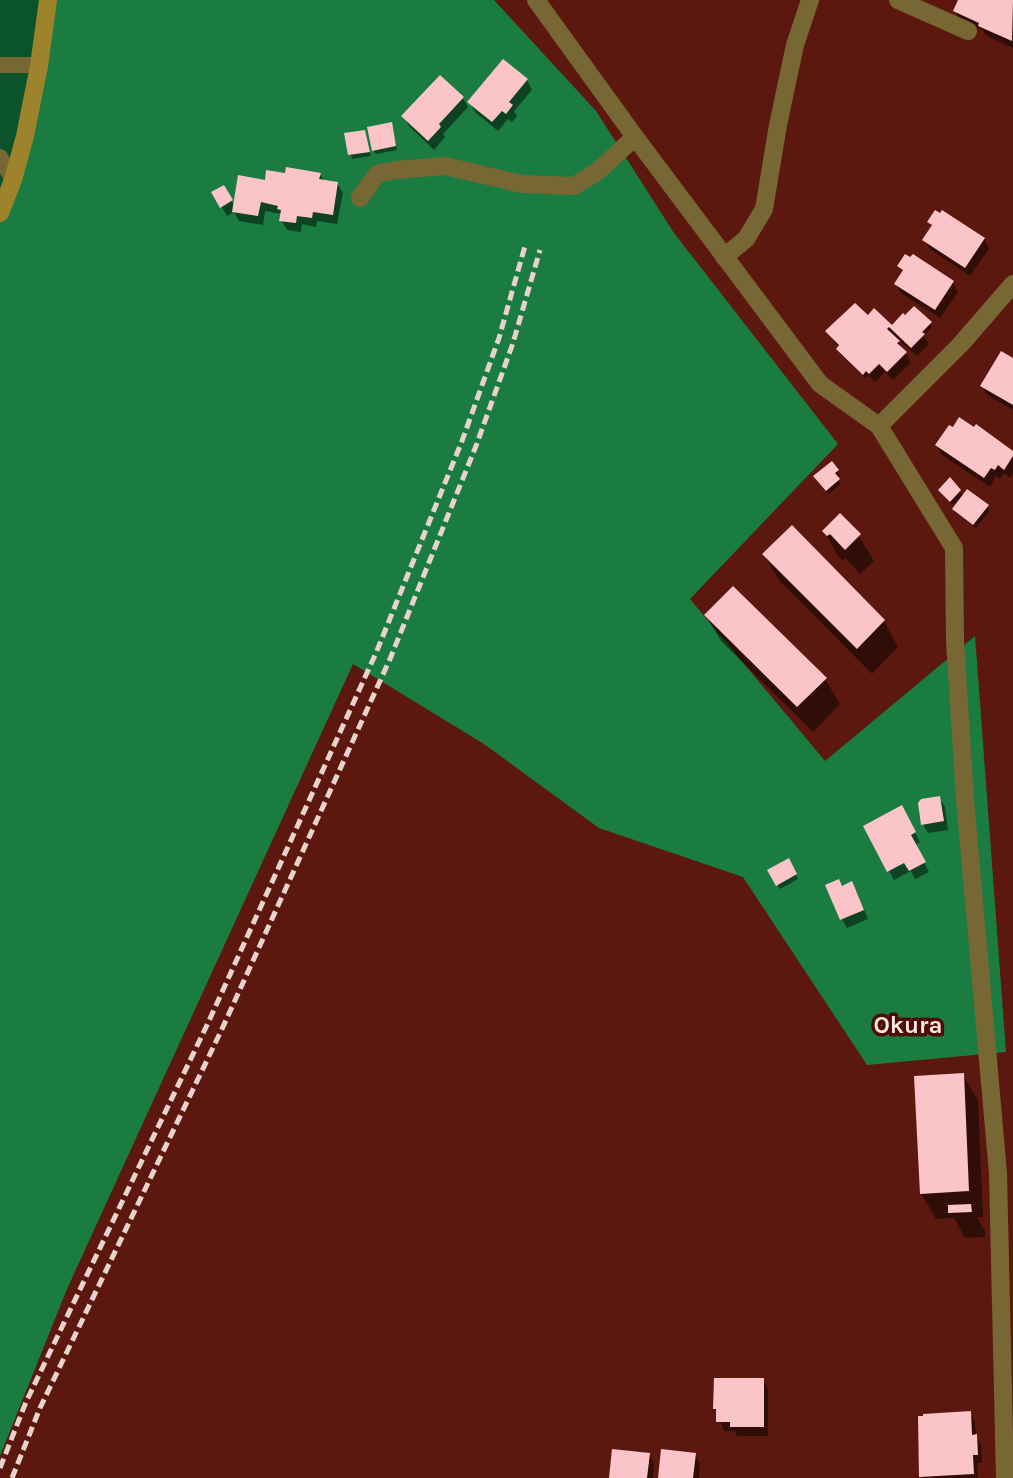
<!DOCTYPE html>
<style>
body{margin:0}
canvas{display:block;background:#5c180e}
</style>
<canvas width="1013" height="1478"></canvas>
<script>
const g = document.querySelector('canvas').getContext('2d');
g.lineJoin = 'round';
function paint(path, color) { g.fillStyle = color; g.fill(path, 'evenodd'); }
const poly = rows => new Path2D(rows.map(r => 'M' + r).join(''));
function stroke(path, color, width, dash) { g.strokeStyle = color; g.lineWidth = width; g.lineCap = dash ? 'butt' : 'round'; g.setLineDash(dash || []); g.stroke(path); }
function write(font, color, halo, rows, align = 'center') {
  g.font = font + ' Karla,sans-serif'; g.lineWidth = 7; g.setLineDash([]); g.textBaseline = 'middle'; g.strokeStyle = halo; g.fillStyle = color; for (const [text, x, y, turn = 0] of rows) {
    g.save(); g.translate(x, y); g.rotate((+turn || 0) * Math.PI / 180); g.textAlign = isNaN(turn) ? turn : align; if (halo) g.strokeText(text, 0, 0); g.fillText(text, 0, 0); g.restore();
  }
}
paint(poly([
 [0,0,46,0,0,213]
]), '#0b5328');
paint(poly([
 [48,0,494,0,596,111,674,233,838,444,690,599,825,761,975,636,1006,1052,867,1065,743,877,599,828,484,744,353,664,67,1289,0,1456,0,213]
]), '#1a7c41');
paint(poly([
 [960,0,1013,0,1013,48,985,35,983,30,960,20,955,11],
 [527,80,532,90,514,111,517,116,512,122,508,119,498,131,475,112,470,103],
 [463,98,468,107,443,134,445,137,434,150,409,126,404,117],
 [391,124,397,150,376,154,373,150],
 [365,131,371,156,352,159,346,135],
 [320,174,324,181,337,183,343,193,337,224,317,221,316,227,302,224,301,232,287,230,281,220,282,214,265,211,263,225,239,221,234,212,227,216,214,193,223,188,235,206,266,182],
 [929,222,984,239,989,249,970,276,930,249,924,240,932,227],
 [899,266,953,283,958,292,940,318,901,293,896,284,903,273],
 [868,317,892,327,930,323,932,327,924,336,929,344,917,356,895,337,911,362,893,380,885,372,875,382,868,375,866,378,840,354,838,350,839,348,827,332],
 [1013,360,1013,410,987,395,982,386],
 [937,446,1013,454,1013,473,1010,478,1004,473,1000,479,996,476,990,487,942,455],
 [838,471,840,475,836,477,841,484,829,494,817,480],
 [950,480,963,497,987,506,990,510,976,528,956,513,954,509,959,502,958,500,953,505,942,494],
 [792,527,884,621,898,647,872,674,779,580,764,555],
 [824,531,859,536,874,561,860,574,845,558,843,561,839,557],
 [706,616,825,679,840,704,813,732,721,641],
 [939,798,945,807,948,830,928,833,923,824],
 [901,807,920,842,915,845,929,872,915,879,911,871,894,880,865,827],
 [788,861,798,879,780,889,769,871],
 [842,887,857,893,868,919,847,928,842,919],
 [963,1075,978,1101,983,1217,977,1217,985,1231,985,1237,965,1238,954,1218,936,1219,921,1193],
 [763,1380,768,1389,768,1436,737,1436,734,1431,724,1431,715,1408],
 [970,1413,975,1422,976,1436,981,1445,982,1463,977,1463,978,1478,922,1478],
 [695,1454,700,1464,699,1478,660,1478],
 [649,1455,654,1464,653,1478,611,1478]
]), '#0007');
paint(poly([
 [958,0,1013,0,1012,41,978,26,979,23,953,11],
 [503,59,528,79,509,102,513,105,506,114,502,111,492,122,467,102],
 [440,75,464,97,439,124,441,127,428,141,401,116],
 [392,122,396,146,372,151,367,127],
 [365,130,370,152,348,155,344,133],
 [286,167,321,173,319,179,338,182,333,215,313,212,312,218,297,216,296,223,279,221,281,210,277,209,278,206,261,202,258,216,232,212,238,175,265,180,266,170,285,173],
 [224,185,233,200,220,208,211,192],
 [935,210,940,213,942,210,985,238,965,268,922,240,932,225,927,222],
 [905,254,910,257,913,254,954,281,935,310,894,284,903,270,897,266],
 [855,303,868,315,874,308,892,325,903,313,905,315,914,306,932,322,922,332,925,334,911,348,889,327,887,329,900,341,897,343,907,352,887,372,879,364,869,374,866,371,863,375,836,349,839,345,825,331],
 [1001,351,1013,358,1013,405,980,386],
 [959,417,974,427,976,424,1013,451,1013,456,1004,470,998,465,995,470,991,468,984,478,935,445,949,425,953,427],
 [832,461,839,470,835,473,840,479,826,491,813,476],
 [950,477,961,490,950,502,938,490],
 [967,489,989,505,973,525,952,509],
 [840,513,861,534,845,550,830,534,827,536,822,531],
 [792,525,885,620,857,649,762,554],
 [733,586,827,678,797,707,704,615],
 [940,796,944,821,921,825,918,803,921,799],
 [902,805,916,832,911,835,926,862,909,871,904,863,887,872,863,826],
 [789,858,797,874,776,886,767,870],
 [839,879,842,886,852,881,864,910,840,920,825,885],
 [964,1073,969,1191,920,1194,914,1076],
 [971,1204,972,1212,948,1213,948,1205],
 [714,1378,764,1378,764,1427,730,1427,730,1422,716,1422,716,1409,713,1409],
 [971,1411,972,1435,977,1434,978,1455,973,1455,974,1474,919,1477,918,1416,923,1416,923,1414],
 [612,1449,650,1453,647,1478,609,1478],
 [661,1449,696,1453,693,1478,658,1478]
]), '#fbc4c9');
stroke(poly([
 [0,65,39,65],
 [0,157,13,180]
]), '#776735', 16);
stroke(poly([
 [536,0,635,137,820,384,879,426,954,548,955,640,965,800,998,1173,1005,1478],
 [898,0,968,31],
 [360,198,377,174,396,170,445,166,522,184,574,186,598,171,635,137],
 [724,257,746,239,764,209,778,125,795,45,810,0],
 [879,426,961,344,1013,284]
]), '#776735', 18);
stroke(poly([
 [0,213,13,180,25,136,39,66,48,0]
]), '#9e832d', 18);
stroke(poly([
 [0,1468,26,1402,208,1023,376,653,462,441,499,338,525,246],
 [12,1478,40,1408,222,1029,390,659,476,446,513,343,540,250]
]), '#e9d2ce', 5, [10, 5]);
write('bold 24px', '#fae8e4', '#500b03', [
 ["Okura",908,1026]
]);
</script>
